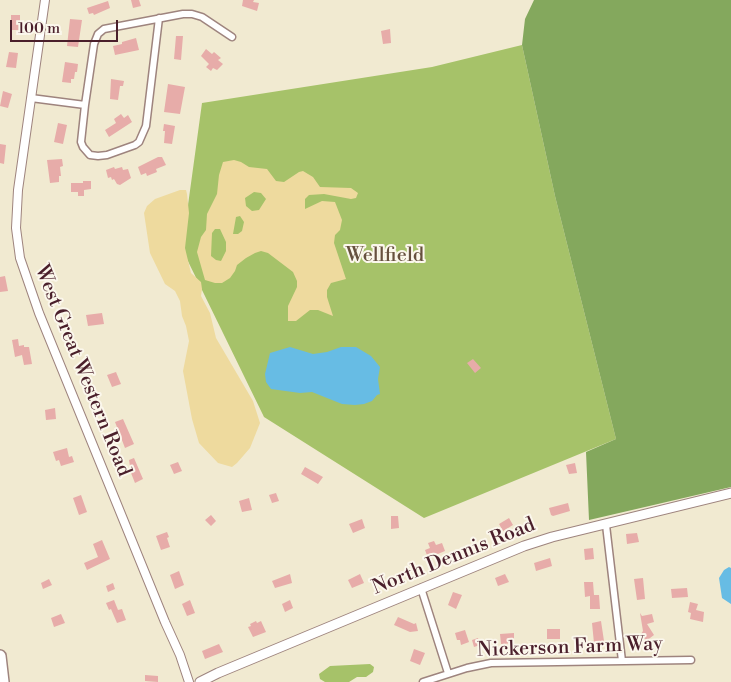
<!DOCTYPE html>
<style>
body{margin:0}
#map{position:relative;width:731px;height:682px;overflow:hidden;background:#f1ead1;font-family:"Libre Bodoni",serif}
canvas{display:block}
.scale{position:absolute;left:10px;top:20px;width:108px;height:22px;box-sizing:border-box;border:2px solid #4a1f2b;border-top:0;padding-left:6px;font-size:15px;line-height:18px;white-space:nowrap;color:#4a1f2b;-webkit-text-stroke:4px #fbf7ec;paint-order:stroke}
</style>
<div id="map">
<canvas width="731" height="682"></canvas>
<div class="scale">100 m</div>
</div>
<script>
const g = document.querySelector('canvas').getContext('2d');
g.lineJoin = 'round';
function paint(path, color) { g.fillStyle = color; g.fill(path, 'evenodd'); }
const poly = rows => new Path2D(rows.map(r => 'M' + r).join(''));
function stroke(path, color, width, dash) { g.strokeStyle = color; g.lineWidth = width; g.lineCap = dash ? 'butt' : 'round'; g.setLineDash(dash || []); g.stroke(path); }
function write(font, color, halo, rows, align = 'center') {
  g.font = font + ' "Libre Bodoni",serif'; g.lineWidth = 4; g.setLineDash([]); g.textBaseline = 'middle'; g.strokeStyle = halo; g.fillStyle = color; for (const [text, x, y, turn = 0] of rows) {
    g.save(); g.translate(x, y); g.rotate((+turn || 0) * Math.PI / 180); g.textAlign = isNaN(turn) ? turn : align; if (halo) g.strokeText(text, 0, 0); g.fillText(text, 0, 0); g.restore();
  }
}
paint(poly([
 [522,45,555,196,616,439,424,518,264,417,182,249,202,103,432,67],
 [370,664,374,667,373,672,366,677,357,677,349,682,325,682,320,679,319,674,330,666]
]), '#a6c269');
paint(poly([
 [534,0,731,0,731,487,589,520,586,452,616,439,555,196,522,45,525,19]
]), '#84a85d');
paint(poly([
 [234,160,241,162,249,167,267,169,276,181,284,182,299,172,303,171,313,177,320,187,351,188,358,193,356,198,351,199,324,194,309,195,305,199,305,209,322,201,335,202,342,220,340,230,335,235,334,243,346,279,331,283,327,290,327,297,333,316,318,310,310,310,296,321,288,321,288,306,297,287,297,281,293,272,268,253,261,251,255,253,246,258,237,265,235,271,230,278,222,283,215,283,205,280,197,252,201,237,206,230,207,214,217,194,219,175,223,162],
 [254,192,261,193,266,199,259,210,252,211,246,206,245,198],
 [240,216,244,222,242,231,238,234,233,234,236,217],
 [215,229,220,229,226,242,226,251,221,261,216,260,211,256,212,233],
 [180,190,186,190,187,194,189,213,185,248,191,273,201,282,202,289,201,296,210,313,216,338,253,401,260,423,250,448,237,463,232,467,218,463,199,443,192,419,183,371,189,341,186,326,182,316,180,301,175,291,165,284,150,253,144,213,147,206,155,199]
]), '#eeda9e');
paint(poly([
 [290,347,313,354,327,352,341,347,356,347,371,356,380,367,378,379,380,394,377,395,372,401,364,404,355,405,342,404,312,392,300,393,271,389,266,382,265,374,270,353],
 [729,567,731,568,731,604,722,598,719,578,724,570]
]), '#67bce4');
paint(poly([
 [131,0,139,0,141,6,133,8],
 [243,0,254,0,253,2,259,3,257,11,242,6],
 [108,1,110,8,94,15,93,13,89,14,87,8],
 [11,15,20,15,20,30,11,30],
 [70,19,82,20,78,47,67,46],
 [390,29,391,43,383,44,381,31],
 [176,36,183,36,181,60,174,59],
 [136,38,139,50,115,55,113,46,122,44,122,42],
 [206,49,212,54,214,52,221,58,218,60,223,64,217,70,213,68,211,71,206,67,209,64,201,56],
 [9,52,18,53,16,68,6,67],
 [65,62,78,64,77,72,75,72,74,79,71,79,71,83,62,82],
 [111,79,124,81,123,86,120,86,118,100,110,99],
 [168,84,185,87,180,114,164,112],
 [3,91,12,94,8,108,0,106],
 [121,114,124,118,128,115,132,122,109,137,105,130,116,123,114,119],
 [58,123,67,125,63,144,54,142],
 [164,124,175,126,172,144,164,143,165,131,163,131],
 [0,144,6,145,4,164,0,163],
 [158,157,162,157,166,165,156,169,157,172,147,176,146,173,141,175,138,167],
 [62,159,63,166,60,167,61,176,59,176,59,182,50,183,47,160],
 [114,167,115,169,122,167,123,170,128,169,131,178,120,185,117,184,114,179,112,180,111,177,108,178,106,170],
 [83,181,91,181,91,189,84,190,84,196,78,196,78,192,71,192,71,183,83,183],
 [5,276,8,291,0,292,0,277],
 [102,313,104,324,88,326,86,315],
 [18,339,19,346,24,345,24,347,29,347,32,364,24,365,22,355,15,357,12,340],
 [473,359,481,368,475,373,467,363],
 [116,372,121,384,112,387,107,375],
 [55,408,56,419,46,420,45,410],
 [123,419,134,444,125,448,115,422],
 [67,448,69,457,72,456,74,462,61,466,59,460,56,461,53,452],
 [134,458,143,479,135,483,131,473,129,460],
 [178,462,182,471,174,474,170,465],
 [575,463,577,473,569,474,566,465],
 [305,467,323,477,318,484,301,474],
 [276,493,279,501,272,503,269,495],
 [81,495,87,512,79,515,73,498],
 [249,498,252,510,242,512,239,501],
 [568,503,570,511,553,516,551,515,549,508],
 [211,515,216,521,211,526,205,520],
 [391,516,398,516,399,528,391,529],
 [509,518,513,525,503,531,499,524],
 [362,519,365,528,353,533,349,524],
 [167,532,169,537,167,538,170,547,161,550,156,536],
 [637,533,639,542,627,544,626,534],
 [102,540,110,559,87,570,84,563,98,557,93,544],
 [434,541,436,545,442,543,445,551,428,558,425,550,430,548,428,543],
 [593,548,594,559,585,560,584,549],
 [550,558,552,566,536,571,534,563],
 [179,571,184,585,175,589,170,575],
 [290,574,292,583,275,588,272,581],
 [360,574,364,583,352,588,348,580],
 [505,574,509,582,498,586,495,578],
 [643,578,645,599,637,600,634,579],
 [49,579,52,585,43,589,41,583],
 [584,582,593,582,594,595,599,595,600,609,590,609,590,596,585,597],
 [113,583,115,589,108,592,106,586],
 [687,588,688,597,672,598,671,589],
 [453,592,462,595,456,609,448,605],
 [114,600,118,610,122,609,126,620,117,623,111,609,109,610,106,603],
 [190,600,195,613,187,616,182,604],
 [290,600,293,608,285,612,282,604],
 [690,602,698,604,696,610,704,612,703,622,690,619,691,613,688,612],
 [640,613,642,616,652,614,654,622,647,624,654,635,646,641,641,634,643,631],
 [61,614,65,623,54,627,51,618],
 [398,617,414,624,416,623,418,631,410,632,394,625],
 [256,621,257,623,261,621,266,632,253,637,248,627,251,626,250,624],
 [601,621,604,641,594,643,592,623],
 [547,629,560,629,560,639,547,639],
 [465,630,469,642,461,645,460,640,457,640,455,633],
 [514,633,514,643,501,644,500,634],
 [478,638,480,645,474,647,472,640],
 [219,644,223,652,205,659,202,651],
 [414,649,425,653,420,665,410,661],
 [145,675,158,676,158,682,145,681]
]), '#e7aca9');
const minor = poly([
 [31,98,85,105,94,44,98,34,104,29,183,14,192,14,202,17,232,37],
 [85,105,81,142,83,147,90,155,98,156,107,155,135,145,139,142,146,126,159,18],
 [606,525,622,661],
 [421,588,448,673],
 [423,682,467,668,491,663,691,660]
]);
const tertiary = poly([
 [45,0,18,190,16,228,20,258,39,313,165,622,180,655,189,682]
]);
const secondary = poly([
 [200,682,218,673,524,546,552,537,731,493]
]);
const motorway = poly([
 [0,656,3,682]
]);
stroke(minor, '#9e847e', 9);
stroke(tertiary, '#9e847e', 10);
stroke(secondary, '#9e847e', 11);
stroke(motorway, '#9e847e', 14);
stroke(minor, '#fff', 6);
stroke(tertiary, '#fff', 8);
stroke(secondary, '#fff', 9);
stroke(motorway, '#fff', 11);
write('20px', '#66503e', '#fbf7ec', [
 ["Wellfield",385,256]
]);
write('20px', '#4a1f2b', '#fbf7ec', [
 ["West Great Western Road",82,371,68],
 ["North Dennis Road",454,557,-22],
 ["Nickerson Farm Way",570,648,-2]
]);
</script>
